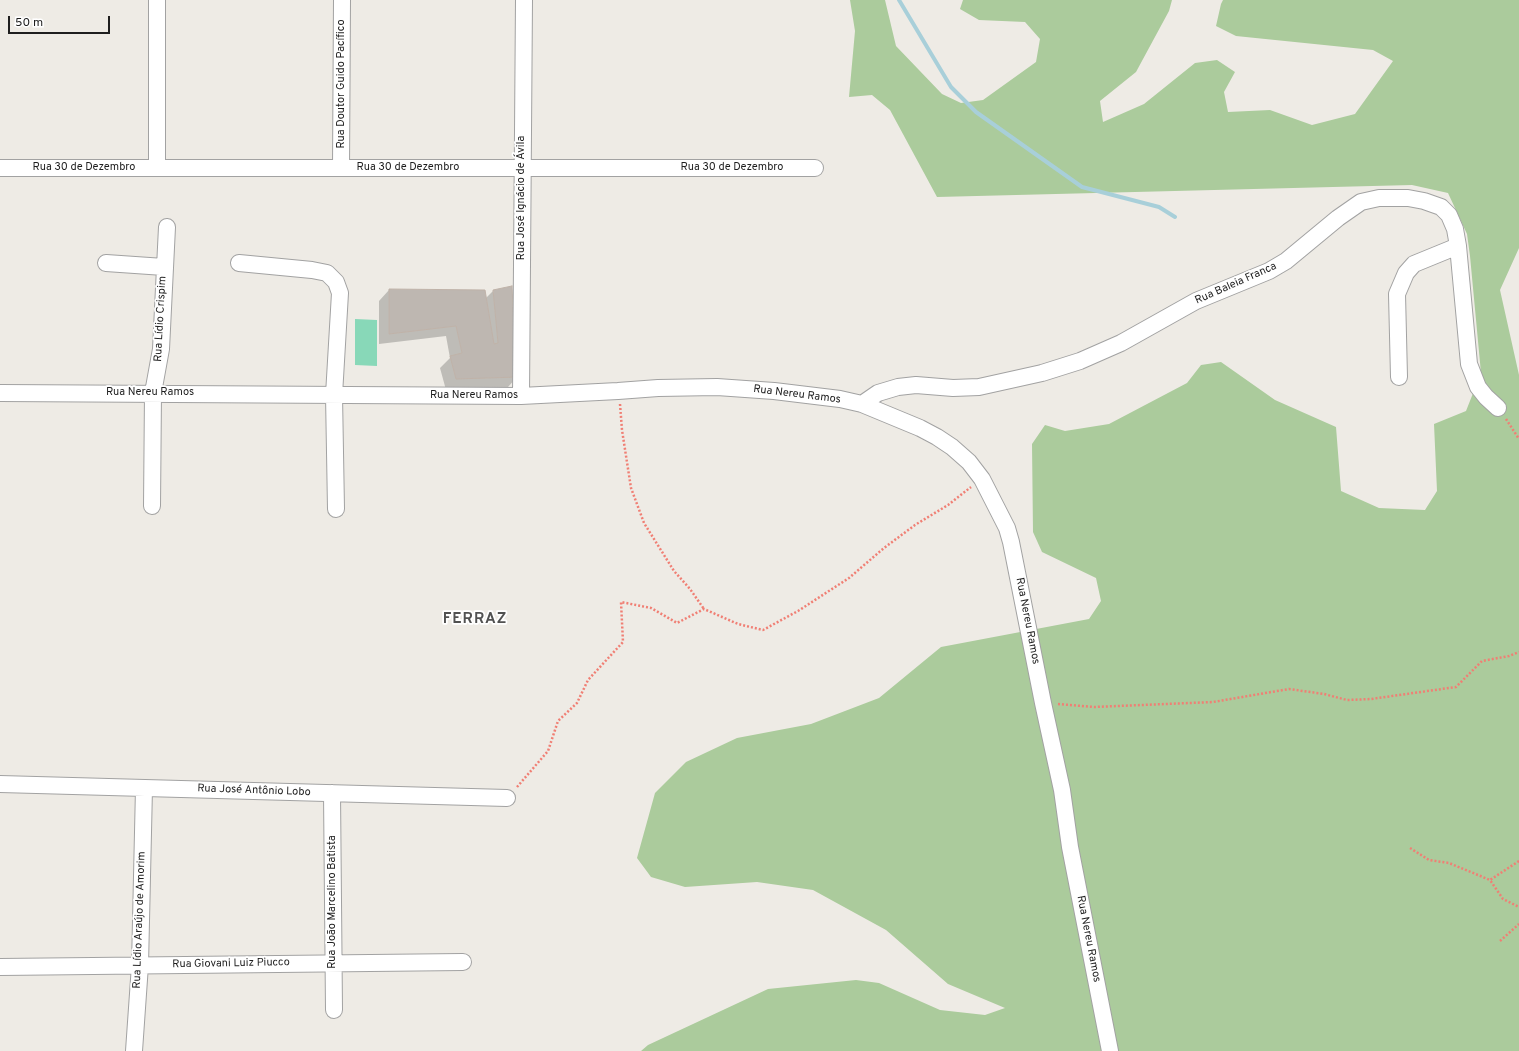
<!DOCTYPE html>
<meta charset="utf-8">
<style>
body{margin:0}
#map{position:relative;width:1519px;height:1051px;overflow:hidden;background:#eeebe5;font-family:Overpass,sans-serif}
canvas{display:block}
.scale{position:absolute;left:8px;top:16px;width:102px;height:18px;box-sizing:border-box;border:2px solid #1e1e1e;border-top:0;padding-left:5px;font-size:12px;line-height:14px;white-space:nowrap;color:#1e1e1e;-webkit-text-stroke:3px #fff;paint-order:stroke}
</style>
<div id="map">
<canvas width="1519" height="1051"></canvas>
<div class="scale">50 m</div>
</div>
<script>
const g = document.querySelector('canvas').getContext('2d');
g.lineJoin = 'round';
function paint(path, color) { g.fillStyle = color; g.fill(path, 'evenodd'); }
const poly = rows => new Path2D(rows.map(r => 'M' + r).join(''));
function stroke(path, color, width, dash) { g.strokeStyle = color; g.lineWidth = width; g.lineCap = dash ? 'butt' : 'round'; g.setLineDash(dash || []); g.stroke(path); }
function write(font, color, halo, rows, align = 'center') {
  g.font = font + ' Overpass,sans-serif'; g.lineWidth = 3.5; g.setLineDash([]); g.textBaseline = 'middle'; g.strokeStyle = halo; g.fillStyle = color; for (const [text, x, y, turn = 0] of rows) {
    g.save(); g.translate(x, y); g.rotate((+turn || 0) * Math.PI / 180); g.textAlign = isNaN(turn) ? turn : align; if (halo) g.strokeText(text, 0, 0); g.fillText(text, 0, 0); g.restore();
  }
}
paint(poly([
 [850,0,885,0,896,46,942,94,961,103,983,100,1036,62,1040,39,1025,22,979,20,960,9,963,0,1172,0,1169,11,1136,72,1100,101,1103,122,1144,104,1195,63,1217,60,1235,72,1224,92,1228,112,1270,110,1312,125,1355,114,1393,61,1373,50,1236,36,1216,26,1221,4,1223,0,1519,0,1519,248,1500,290,1519,375,1519,1051,641,1051,648,1045,768,989,856,980,879,983,940,1010,985,1015,1005,1008,948,984,886,930,813,890,757,882,685,887,651,877,637,858,655,793,686,762,737,738,811,724,879,698,941,647,1089,619,1101,601,1096,578,1042,552,1033,532,1032,444,1045,425,1065,431,1109,424,1187,383,1201,365,1221,362,1275,400,1336,427,1341,491,1379,508,1425,510,1437,491,1434,424,1466,411,1481,373,1470,256,1467,234,1448,193,1412,185,937,197,890,110,872,95,849,97,855,31]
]), '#abcb9c');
paint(poly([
 [355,319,377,320,377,366,355,365]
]), '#88d8b8');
paint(poly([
 [389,290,485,299,493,291,514,351,518,376,508,387,446,390,440,368,450,358,446,336,379,344,379,301]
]), '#0003');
stroke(poly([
 [899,0,951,87,976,112,1082,187,1159,207,1175,217]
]), '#a8cfd9', 4);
const building = poly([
 [512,286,515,350,519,377,456,379,450,356,462,353,456,326,389,334,389,289,485,290,494,344,498,343,493,290,512,286]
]);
paint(building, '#beb7b1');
stroke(building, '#bfb2a8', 1);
const minor = poly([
 [0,168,815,168],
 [157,168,157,0],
 [341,168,342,0],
 [106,263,164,267],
 [239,263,312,270,327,273,336,282,340,293,334,395,336,509],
 [1399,377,1397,294,1406,273,1414,264,1458,246],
 [0,393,521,396,618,391,658,388,717,387,774,391,840,399,862,404,920,428,937,437,952,447,969,462,982,479,1007,528,1011,542,1043,703,1062,790,1070,847,1110,1051],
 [521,396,524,0],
 [862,404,878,393,898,387,916,385,953,388,979,387,1042,373,1080,361,1121,343,1196,301,1269,271,1286,261,1338,218,1361,202,1379,198,1408,198,1424,201,1441,207,1449,215,1455,229,1458,246,1469,364,1478,387,1486,397,1498,408],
 [152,506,153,393,161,349,167,227],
 [0,784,507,798],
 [332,793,334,1010],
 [0,967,463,962],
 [134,1051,140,965,144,788]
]);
stroke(minor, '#a2a2a2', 18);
stroke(poly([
 [620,404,622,430,631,488,644,523,674,571,690,589,704,609],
 [1506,419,1519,439],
 [1058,704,1094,707,1213,702,1289,689,1324,694,1347,700,1371,699,1456,687,1482,661,1509,656,1519,652],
 [517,787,548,751,558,721,577,703,588,680,623,642,621,602,651,608,677,623,704,609,738,624,763,630,798,611,849,578,884,548,915,525,948,505,971,487],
 [1410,848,1429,860,1449,863,1490,880],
 [1519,861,1490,880,1503,899,1519,907],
 [1500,941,1519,924]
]), '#f07f74', 2.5, [2, 2]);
stroke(minor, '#fff', 16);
write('11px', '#1e1e1e', '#fff', [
 ["Rua Doutor Guido Pacífico",342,84,-90],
 ["Rua 30 de Dezembro",84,168],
 ["Rua 30 de Dezembro",408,168],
 ["Rua 30 de Dezembro",732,168],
 ["Rua José Ignácio de Ávila",522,198,-90],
 ["Rua Baleia Franca",1236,284,-24],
 ["Rua Lídio Crispim",161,319,-87],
 ["Rua Nereu Ramos",150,393],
 ["Rua Nereu Ramos",797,395,7],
 ["Rua Nereu Ramos",474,396],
 ["Rua Nereu Ramos",1027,621,79],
 ["Rua José Antônio Lobo",254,791,2],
 ["Rua João Marcelino Batista",333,902,-90],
 ["Rua Lídio Araújo de Amorim",140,920,-88],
 ["Rua Nereu Ramos",1088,939,79],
 ["Rua Giovani Luiz Piucco",231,964,-1]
]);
g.letterSpacing = '1px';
write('bold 15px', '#515151', '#fff', [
 ["FERRAZ",475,620]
]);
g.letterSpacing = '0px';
</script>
